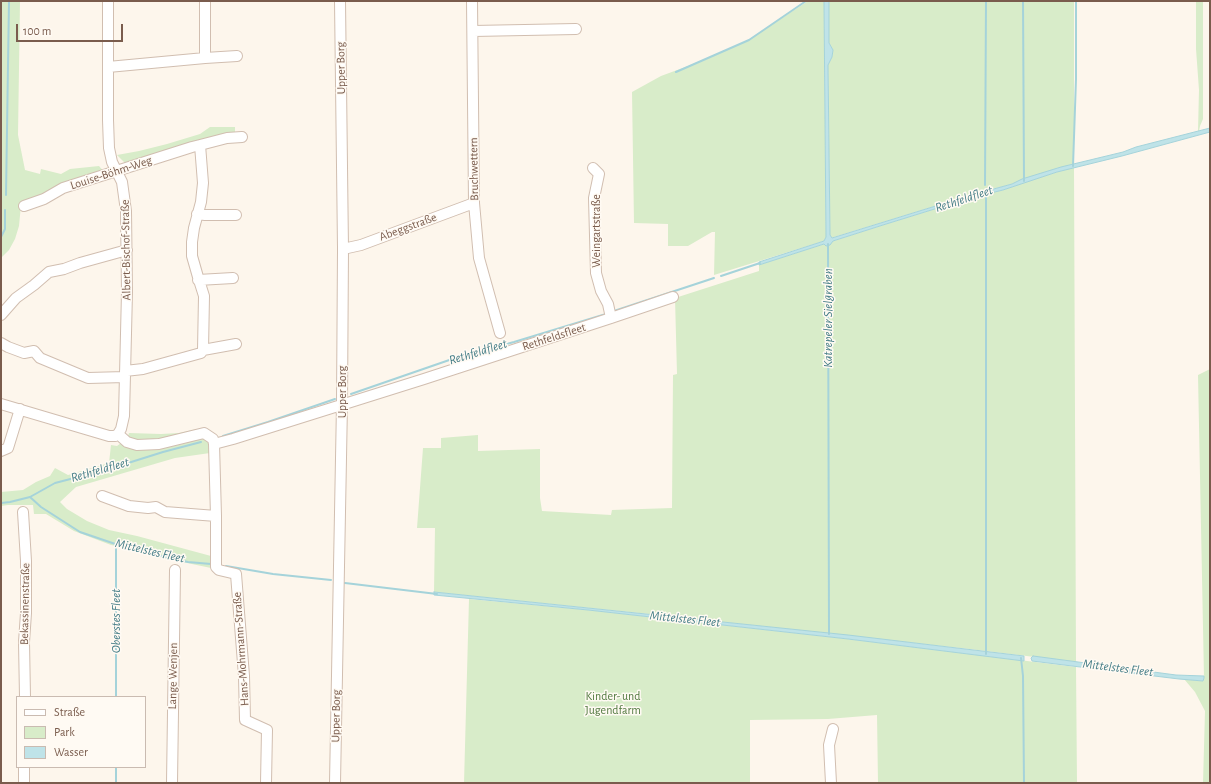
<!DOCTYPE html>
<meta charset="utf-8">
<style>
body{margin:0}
#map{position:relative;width:1211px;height:784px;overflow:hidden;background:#fdf6ec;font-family:"Alegreya Sans",sans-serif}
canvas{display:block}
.frame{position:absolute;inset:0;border:2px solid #7a5c4d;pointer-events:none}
.legend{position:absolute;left:16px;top:696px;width:130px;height:72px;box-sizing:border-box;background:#fffaf3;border:1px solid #cabbb1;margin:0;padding:5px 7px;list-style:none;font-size:12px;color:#7a5c4d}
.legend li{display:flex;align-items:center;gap:8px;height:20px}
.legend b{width:20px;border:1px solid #cabbb1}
.scale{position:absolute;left:16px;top:24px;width:107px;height:18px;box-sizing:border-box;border:2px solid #7a5c4d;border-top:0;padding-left:5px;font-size:12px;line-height:14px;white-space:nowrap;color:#7a5c4d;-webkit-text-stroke:3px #fffaf3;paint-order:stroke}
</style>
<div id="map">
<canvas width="1211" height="784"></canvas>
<div class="frame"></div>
<ul class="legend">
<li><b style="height:5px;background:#fff"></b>Straße</li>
<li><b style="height:11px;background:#d8ecc9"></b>Park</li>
<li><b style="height:11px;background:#bfe3e8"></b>Wasser</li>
</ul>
<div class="scale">100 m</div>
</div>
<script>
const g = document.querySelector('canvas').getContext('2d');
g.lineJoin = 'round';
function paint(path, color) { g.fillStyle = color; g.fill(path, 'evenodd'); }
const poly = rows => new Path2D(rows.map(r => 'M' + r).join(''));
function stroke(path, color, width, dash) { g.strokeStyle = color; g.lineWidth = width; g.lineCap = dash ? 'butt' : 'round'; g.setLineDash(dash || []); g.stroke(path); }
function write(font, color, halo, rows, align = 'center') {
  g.font = font + ' "Alegreya Sans",sans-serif'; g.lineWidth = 3; g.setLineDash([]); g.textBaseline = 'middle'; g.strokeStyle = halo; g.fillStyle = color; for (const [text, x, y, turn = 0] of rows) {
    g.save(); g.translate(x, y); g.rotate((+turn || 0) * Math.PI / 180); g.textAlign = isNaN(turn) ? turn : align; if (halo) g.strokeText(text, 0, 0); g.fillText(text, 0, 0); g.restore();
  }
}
paint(poly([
 [1,1,20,1,18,135,25,170,40,174,41,169,61,174,70,169,99,166,105,173,21,205,19,226,15,239,9,250,1,258],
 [808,1,824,1,826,237,824,241,714,275,715,232,712,232,688,246,668,246,668,224,634,223,632,92,661,76,688,66,747,41],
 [829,1,1074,1,1074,164,1036,175,1012,184,968,196,831,238,830,235,828,65,832,57,833,50,829,43],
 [1196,1,1203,1,1203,119,1200,126,1199,131,1198,131,1199,90,1196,49],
 [210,127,235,127,235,136,128,166,117,155,139,151,167,144,200,134],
 [1074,167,1076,662,969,649,668,616,434,592,435,528,417,528,423,448,441,448,441,438,478,435,478,451,540,449,540,498,542,511,611,515,612,510,672,508,673,375,677,374,675,298,759,271,759,265,883,225,970,198,1003,190,1031,180],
 [1210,369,1210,783,1203,783,1205,711,1195,692,1184,679,1203,681,1204,678,1198,375],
 [197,429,196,431,145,442,126,438,128,436,129,433,161,434,179,433],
 [202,436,210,442,210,453,175,458,76,487,60,502,67,509,87,521,109,530,137,536,211,556,211,568,168,559,142,551,111,545,74,531,46,514,34,514,33,505,8,505,1,506,1,492,23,490,36,482,50,476,55,468,68,475,109,463,111,445,117,446,121,443],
 [469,599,588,610,848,639,1076,667,1077,783,878,783,877,715,828,719,750,720,750,783,464,783]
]), '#d8ecc9');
const water = poly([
 [824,1,829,1,829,43,833,50,832,57,828,65,830,235,832,238,968,196,1012,184,1022,179,1061,167,1123,152,1136,147,1210,128,1210,132,1122,156,1057,172,1003,190,970,198,883,225,833,241,830,245,826,246,824,244,759,265,759,262,824,241,826,237,824,1],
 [434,592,848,635,1024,656,1024,661,848,639,588,610,434,595,434,592],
 [1033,656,1176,675,1204,676,1204,678,1203,681,1179,679,1072,666,1032,661,1031,658,1033,656]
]);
paint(water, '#bfe3e8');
stroke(water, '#a5d3da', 1);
stroke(poly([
 [1023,1,1024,181],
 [676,72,749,40,806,1],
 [1073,166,1076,79,1076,1],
 [985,185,986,1],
 [986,193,986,654],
 [6,195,9,1],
 [1,237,5,229,5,210],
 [828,244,829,634],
 [721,276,760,263],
 [614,311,714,278],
 [351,394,458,357,514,342,606,314],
 [223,436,268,422,335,399],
 [30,497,41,507,80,532,133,550,188,562,211,564],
 [1,503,10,502,30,497,55,483,109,469,163,452,201,442],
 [116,544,116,697],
 [226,566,273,574,331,580],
 [345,583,437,594],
 [1021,658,1023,676,1024,783],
 [116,767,116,783]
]), '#a5d3da', 2);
const minor = poly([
 [472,1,474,203,479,258,500,333],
 [473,31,576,29],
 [205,58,237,56],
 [108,67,205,58,205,1],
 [200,145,227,138,242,137],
 [593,168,599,174,594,198,596,273,601,291,608,304,611,318],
 [24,206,44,199,63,188,85,181,192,147,200,145,203,183,201,202,194,228,192,242,192,256,198,277,204,296,203,350,201,353,143,369,125,371],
 [197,214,205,215,236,215],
 [343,249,361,245,474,203],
 [198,280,233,278],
 [1,315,16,298,34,285,49,272,64,269,80,263,127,250],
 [1,343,8,347,24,353,34,351,40,358,88,378,125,377],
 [203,350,236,344],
 [1,404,109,436,115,436,118,434,121,429,124,416,127,292,126,211,122,182,112,162,109,148,108,120,108,1],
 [118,434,127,442,137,445,159,444,204,433,213,439,214,444,233,439,424,379,611,318,673,297],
 [214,444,216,516,216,567,219,570,236,574,244,676,245,720,267,730,266,783],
 [1,451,8,448,20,409],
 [102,496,129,506,148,508,156,507,165,512,216,516],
 [23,512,26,561,26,613,24,642,25,697],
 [24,783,24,767],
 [172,783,175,570],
 [335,783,342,404,343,249,340,1],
 [831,783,829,745,833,729]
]);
stroke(minor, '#d1beb0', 12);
stroke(minor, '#fff', 10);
write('12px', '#7a5c4d', '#fffaf3', [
 ["Upper Borg",341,68,-91],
 ["Bruchwettern",474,169,-91],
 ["Louise-Böhm-Weg",111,173,-18],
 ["Abeggstraße",408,227,-20],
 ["Weingartstraße",596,231,-90],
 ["Albert-Bischof-Straße",126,250,-91],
 ["Rethfeldsfleet",554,337,-18],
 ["Upper Borg",342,392,-90],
 ["Bekassinenstraße",25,604,-89],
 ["Hans-Mohrmann-Straße",241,649,-94],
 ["Lange Wenjen",173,676,-89],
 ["Upper Borg",336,716,-89]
]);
write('12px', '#537a41', '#fffaf3', [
 ["Kinder- und",613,696],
 ["Jugendfarm",613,710]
]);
write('italic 13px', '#437c86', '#fffaf3', [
 ["Rethfeldfleet",964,199,-18],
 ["Katrepeler Sielgraben",828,318,-90],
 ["Rethfeldfleet",478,352,-17],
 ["Rethfeldfleet",100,470,-16],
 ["Mittelstes Fleet",150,551,13],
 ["Mittelstes Fleet",685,619,6],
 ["Oberstes Fleet",116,621,-90],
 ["Mittelstes Fleet",1118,668,7]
]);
</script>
